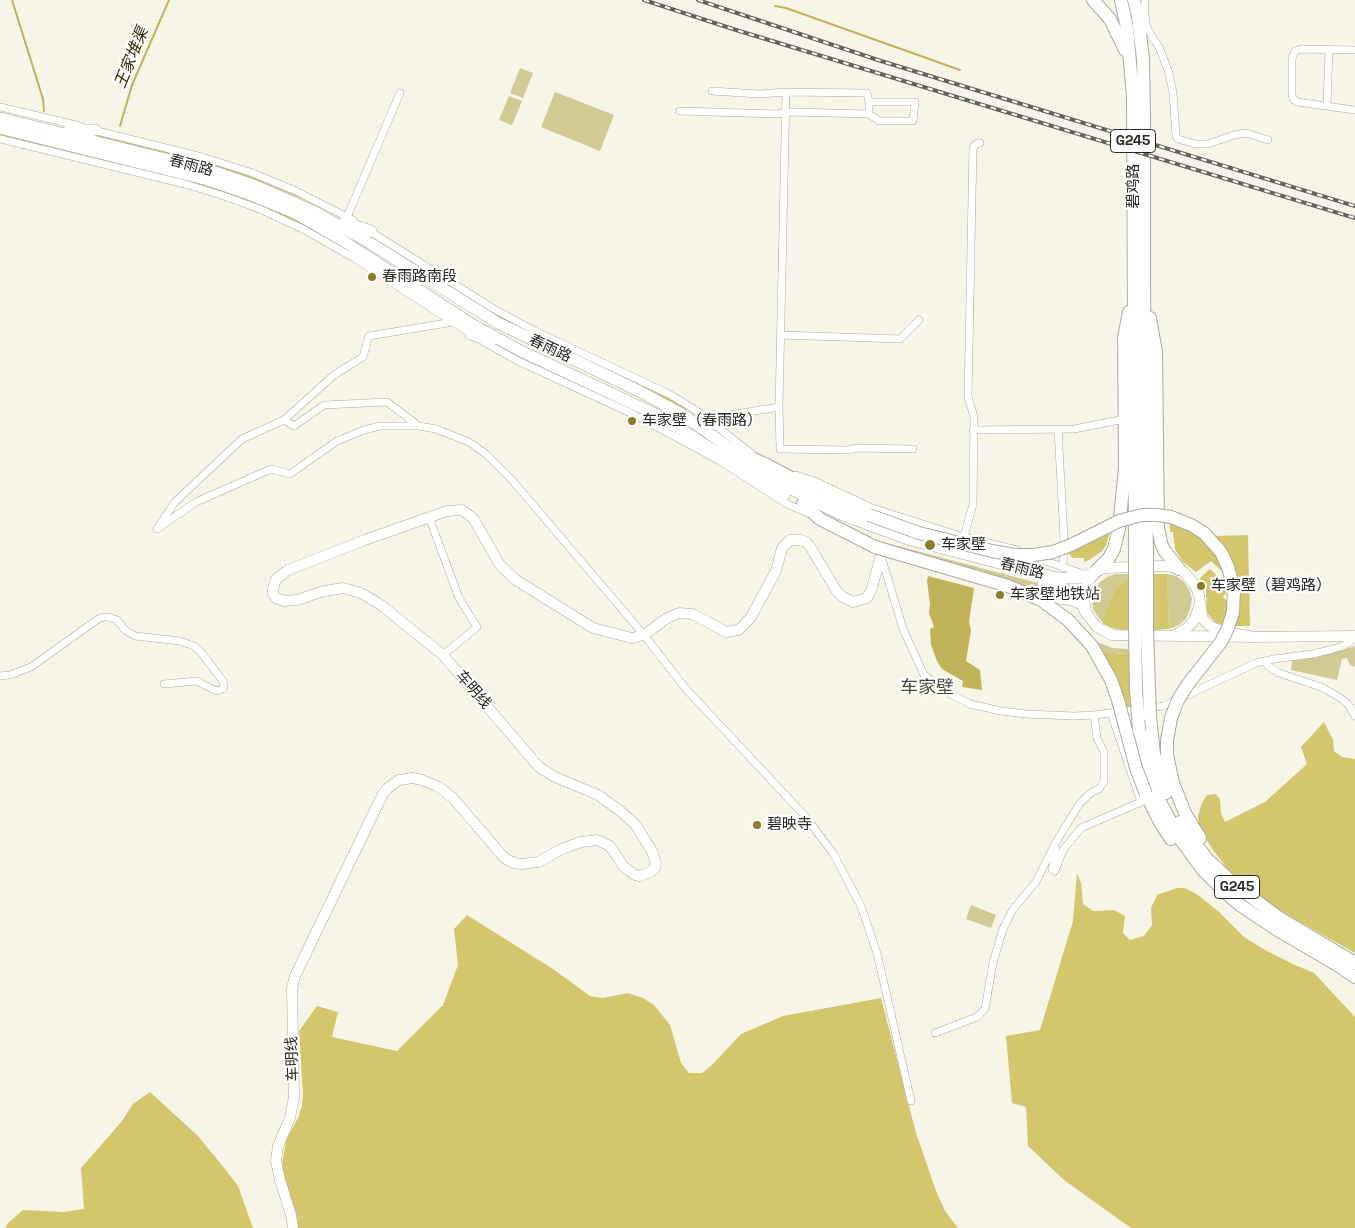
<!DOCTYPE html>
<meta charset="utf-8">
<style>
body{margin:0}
canvas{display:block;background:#f7f5e8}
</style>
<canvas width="1355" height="1228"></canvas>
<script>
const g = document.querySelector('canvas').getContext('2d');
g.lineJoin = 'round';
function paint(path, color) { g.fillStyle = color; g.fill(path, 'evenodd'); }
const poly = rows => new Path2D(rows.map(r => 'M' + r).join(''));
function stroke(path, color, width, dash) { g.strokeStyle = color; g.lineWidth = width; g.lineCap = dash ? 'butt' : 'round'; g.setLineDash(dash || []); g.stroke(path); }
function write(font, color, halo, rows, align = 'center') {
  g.font = font + ' "Space Grotesk","Noto Sans SC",sans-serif'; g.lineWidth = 4.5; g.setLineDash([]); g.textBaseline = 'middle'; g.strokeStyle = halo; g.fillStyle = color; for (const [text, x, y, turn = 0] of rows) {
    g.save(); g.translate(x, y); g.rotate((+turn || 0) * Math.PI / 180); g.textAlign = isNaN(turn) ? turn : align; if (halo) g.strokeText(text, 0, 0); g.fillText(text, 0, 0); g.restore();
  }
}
paint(poly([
 [520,68,533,73,523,98,510,93],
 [555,92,614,115,600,151,541,127],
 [509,96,522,101,512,125,499,120],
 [875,540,1049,586,1052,593,1048,597,930,560],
 [1116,574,1128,574,1129,578,1120,584,1115,590,1103,617,1103,623,1093,610,1092,597,1099,583,1107,577],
 [1167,574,1176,576,1184,582,1189,589,1192,599,1190,609,1186,619,1179,625,1169,629],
 [1093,640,1112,648,1128,649,1129,653,1113,654,1101,651],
 [1355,646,1355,667,1350,665,1347,658,1342,659,1337,680,1291,670,1292,660,1314,658],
 [971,905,996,915,991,928,966,919]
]), '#d1ca92');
paint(poly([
 [0,134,159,172,221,189,280,212,317,230,315,233,240,199,0,137],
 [92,135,104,135,226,166,279,186,319,206,266,184,225,170],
 [392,248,464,294,660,392,687,409,686,410,645,388,503,320,392,251],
 [1170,521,1196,533,1217,555,1226,575,1211,561,1196,572,1183,562,1175,549,1173,532,1170,532],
 [1110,531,1106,546,1101,552,1089,560,1084,562,1084,558,1073,558,1067,552],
 [1248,535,1250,626,1235,626,1238,614,1214,536],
 [1210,569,1223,581,1227,578,1229,597,1226,593,1223,597,1229,603,1224,625,1216,623,1207,613,1206,589,1200,578],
 [1154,574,1167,574,1169,629,1154,630],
 [1129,578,1128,630,1115,629,1103,624,1103,617,1115,590,1120,584],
 [1101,651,1113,654,1129,653,1130,711,1126,712],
 [1324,722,1333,740,1334,751,1342,757,1355,759,1355,953,1261,900,1236,880,1213,850,1199,828,1198,816,1202,803,1207,795,1216,794,1220,800,1221,813,1225,822,1265,802,1307,764,1301,747],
 [1077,873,1081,883,1083,904,1093,911,1114,910,1125,916,1123,933,1130,940,1144,936,1152,925,1151,908,1157,895,1177,888,1185,888,1198,895,1218,911,1244,937,1265,950,1295,965,1314,973,1355,1017,1355,1228,1131,1228,1064,1180,1028,1146,1026,1107,1012,1103,1006,1036,1040,1030,1073,921],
 [467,915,553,969,590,996,603,998,628,993,643,998,654,1005,670,1025,681,1063,689,1073,702,1073,712,1065,741,1034,783,1016,881,998,916,1133,936,1191,945,1211,958,1228,295,1228,282,1165,286,1140,298,1118,302,1106,303,1093,299,1031,317,1006,338,1012,332,1037,397,1051,443,1005,458,965,454,929],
 [150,1092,198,1136,225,1169,238,1186,253,1228,5,1228,8,1223,23,1210,64,1212,84,1209,81,1168,122,1121,133,1104]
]), '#d4c66a');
paint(poly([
 [928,576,974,588,969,622,971,630,966,661,980,670,982,690,962,687,963,681,942,669,937,661,931,645,930,629,934,627,929,613,930,604,927,581]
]), '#c1b357');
stroke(poly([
 [12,0,43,99,44,111],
 [775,6,786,8,960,70],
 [120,126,132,85,169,0]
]), '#c1b357', 2);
const street = poly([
 [1145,0,1145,16,1147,28,1160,49,1169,73,1173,93,1176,136,1178,139,1195,144,1208,144,1234,135,1246,133,1268,140],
 [1355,50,1301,49,1295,51,1292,58,1292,94,1293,99,1297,102,1355,110],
 [712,91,759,94,786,92],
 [869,102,869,114,879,121,913,121,915,102,869,102,867,93,786,92,779,407,780,449,848,450,858,448,913,449],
 [1327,105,1329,50],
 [0,107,80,126],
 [680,111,776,114,792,112,869,114],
 [93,130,202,157,250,172,296,191,353,220],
 [0,139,185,184,224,196,262,210,303,229,354,258,473,335],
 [347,217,400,93],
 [368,230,494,309,535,331,669,394,694,409,751,453],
 [781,335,900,339,919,320],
 [484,342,516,360,633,414,720,461,787,504,808,513],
 [284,420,334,375,363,357,369,336,453,322],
 [713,425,722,418,729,415,779,407],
 [419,426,387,402,324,405,294,426,284,420,242,439,175,502,157,529,196,502,271,469,290,474,337,441,364,430,380,426,419,426,436,429,469,442,486,454,512,480,644,635,686,689,805,816,833,853,861,906,877,953,911,1101],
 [1058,429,1064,539,1063,568],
 [973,430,1074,429,1125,419],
 [796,475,814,481,870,507,891,514,964,537,1017,550],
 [429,517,459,598,477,627,443,655],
 [964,537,973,504,974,417,968,397,973,148,976,144,980,143],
 [881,556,903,629,924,675,952,695,970,704,1001,711,1026,714,1074,716,1094,715,1164,706,1256,663,1274,659,1313,654,1333,649,1343,646,1355,638],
 [1034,557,1083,574],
 [1041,598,1069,601,1079,605],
 [1265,661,1268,666,1279,673,1321,687,1339,697,1348,704,1355,716],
 [0,676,10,675,31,667,98,619,103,617,108,617,117,620,125,630,135,636,180,641,194,646,200,651,223,681,224,686,223,689,216,691,197,681,164,684],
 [1111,713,1141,802],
 [1055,845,1056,853,1052,869,1055,871],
 [1055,871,1063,850,1081,828,1148,799],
 [935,1033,977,1017,985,1009,993,963,1003,929,1013,909,1036,882,1056,842,1080,803,1092,792,1099,789,1104,782,1104,752,1097,738,1094,715]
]);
const secondary = poly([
 [1175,635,1187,628,1194,621,1199,606],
 [1254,637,1221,631,1210,626,1203,619,1199,595,1195,585,1184,572,1173,567,1162,566,1106,568,1096,571,1087,584,1084,599,1086,613,1097,627,1112,635,1254,637,1355,636],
 [293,1228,291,1215,280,1180,276,1161,278,1146,290,1118,294,1097,292,988,295,976,376,808,383,794,388,788,399,780,412,778,422,780,439,787,453,798,500,853,506,859,514,863,522,864,538,862,562,849,581,842,597,840,610,846,624,867,635,875,640,876,650,872,655,868,656,864,652,851,635,824,619,810,598,795,555,777,539,767,443,655,381,605,361,593,343,588,324,591,297,600,284,601,276,598,273,594,273,589,276,579,288,570,365,540,447,511,462,510,473,518,500,565,516,580,593,628,632,638,644,635,667,618,679,613,693,614,726,632,738,630,742,627,751,617,776,571,782,548,790,540,801,540,806,542,811,548,836,590,841,596,853,602,867,598,871,591,881,555]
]);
const primary = poly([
 [0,118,206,169,253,185,313,211,370,243,498,323,641,392,680,413,773,478,811,500,843,515,911,540,1057,578,1082,578,1096,571],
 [0,128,208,180,246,193,295,213,342,240,475,326,521,351,655,414,785,494],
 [69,130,95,130],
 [345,222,371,231],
 [471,334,491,341],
 [1043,582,1057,585,1072,594,1082,603,1086,613]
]);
const highway = poly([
 [1093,0,1110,19,1125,50],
 [1121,0,1127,28,1133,97,1135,557],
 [1134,0,1138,17,1143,59,1144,111,1144,282,1147,556],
 [1150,318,1156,352,1158,527,1161,543,1164,550,1179,569],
 [731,449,765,464,816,491,869,515],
 [803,504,820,519,875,547],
 [1096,571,1109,558,1114,549,1119,528,1125,468,1124,338,1129,312],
 [1135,574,1135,630],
 [1147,574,1147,630],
 [1150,717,1154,754,1166,793],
 [1139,730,1148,771,1161,804,1181,840,1202,869,1227,894,1240,905,1276,929,1339,966,1355,977],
 [1167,741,1167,755,1173,783,1185,813,1200,838],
 [1146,794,1161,824,1171,839],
 [1180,822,1188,834,1208,860,1236,886,1281,919,1355,963]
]);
stroke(street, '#acab9f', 8);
stroke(secondary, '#acab9f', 11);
stroke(primary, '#acab9f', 12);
stroke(highway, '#acab9f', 14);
stroke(street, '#fff', 7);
stroke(secondary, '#fff', 10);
stroke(primary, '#fff', 11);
stroke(highway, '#fff', 12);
const rail = poly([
 [644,0,736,30,1355,218],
 [698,0,881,61,1355,206]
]);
stroke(rail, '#64635b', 4);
stroke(rail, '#fff', 2, [5.5]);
const highwayBridge = poly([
 [869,515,919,533,992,551,1015,555,1034,555,1053,552,1071,545,1119,521,1142,515,1157,515,1171,517,1191,525,1204,533,1221,552,1228,567,1234,589,1233,612,1228,628,1221,642,1188,684,1178,700,1171,718,1167,741],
 [875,547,1008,586,1041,600,1068,620,1092,646,1111,680,1118,700,1136,768,1146,794],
 [1135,574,1135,557],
 [1147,574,1147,556],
 [1135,630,1136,689,1139,730],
 [1147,630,1150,717]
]);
stroke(highwayBridge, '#acab9f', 14, []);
stroke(highwayBridge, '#fff', 12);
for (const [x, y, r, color] of [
 [372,277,5,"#8a7e25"],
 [632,421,5,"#8a7e25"],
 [930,545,6,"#8a7e25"],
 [1201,586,5,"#8a7e25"],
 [1000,595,5,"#8a7e25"],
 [757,825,5,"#8a7e25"]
]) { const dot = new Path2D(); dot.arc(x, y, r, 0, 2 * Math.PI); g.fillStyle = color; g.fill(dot); stroke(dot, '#fff', 2); }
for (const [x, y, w] of [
 [1133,141,45],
 [1237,887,45]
]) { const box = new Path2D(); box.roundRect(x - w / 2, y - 11.5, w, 23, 4); g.fillStyle = '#fff'; g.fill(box); stroke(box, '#282722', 1); }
write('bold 14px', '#282722', null, [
 ["G245",1133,141],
 ["G245",1237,887]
]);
write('15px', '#282722', '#fff', [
 ["春雨路",191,166,15],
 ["碧鸡路",1134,186,-90],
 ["春雨路",550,349,25],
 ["春雨路",1022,569,14],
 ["车明线",473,690,49],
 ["车明线",293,1059,-92]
]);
write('15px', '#282722', '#fff', [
 ["春雨路南段",382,277],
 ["车家壁（春雨路）",642,421],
 ["车家壁",941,545],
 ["车家壁（碧鸡路）",1211,586],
 ["车家壁地铁站",1010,595],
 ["碧映寺",767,825]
], 'left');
write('italic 16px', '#312b02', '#fff', [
 ["王家堆渠",132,58,-68]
]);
write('18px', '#4c4a40', '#fff', [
 ["车家壁",927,688]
]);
</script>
